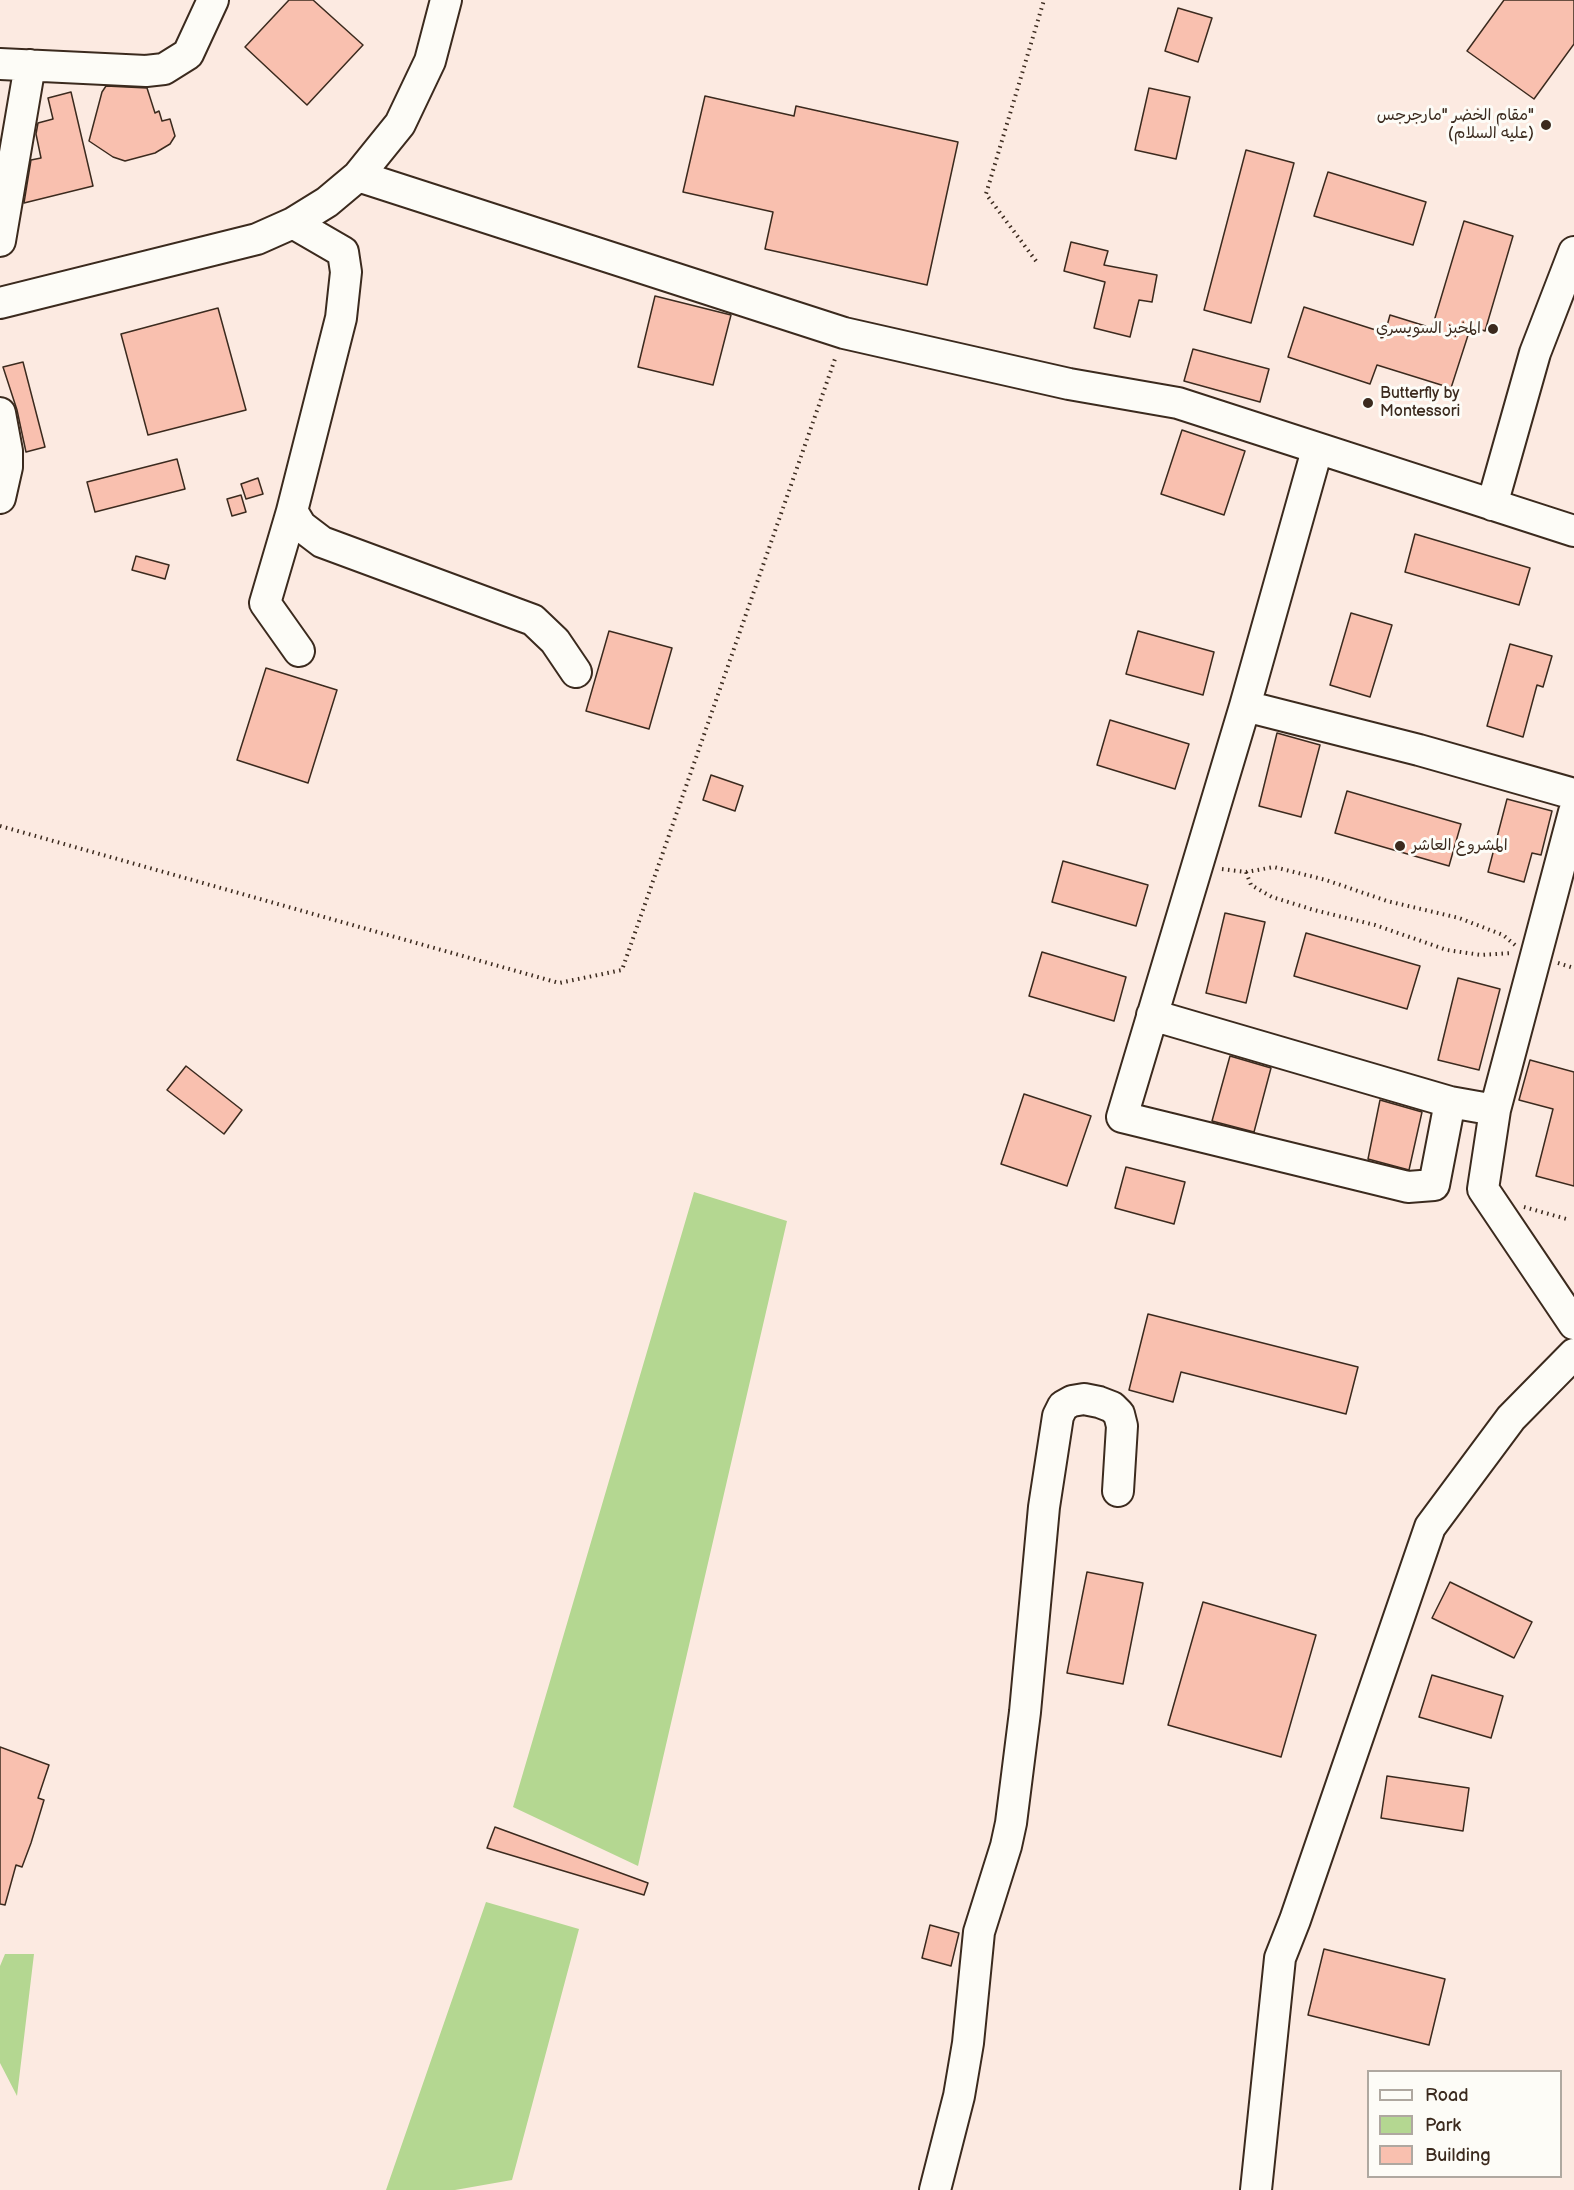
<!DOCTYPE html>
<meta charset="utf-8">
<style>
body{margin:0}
#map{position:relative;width:1574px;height:2190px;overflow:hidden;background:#fceae1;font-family:"Balsamiq Sans",sans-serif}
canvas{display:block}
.legend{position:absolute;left:1367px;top:2070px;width:195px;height:108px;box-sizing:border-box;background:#fdfcf7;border:2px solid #afa8a0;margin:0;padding:8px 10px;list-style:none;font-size:18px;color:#3b2a1e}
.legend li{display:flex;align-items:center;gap:12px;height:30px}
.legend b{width:30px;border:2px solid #afa8a0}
</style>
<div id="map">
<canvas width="1574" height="2190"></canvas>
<ul class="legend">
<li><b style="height:8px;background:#fdfcf7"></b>Road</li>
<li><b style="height:16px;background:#b4d791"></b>Park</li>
<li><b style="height:16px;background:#f9c0af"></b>Building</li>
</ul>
</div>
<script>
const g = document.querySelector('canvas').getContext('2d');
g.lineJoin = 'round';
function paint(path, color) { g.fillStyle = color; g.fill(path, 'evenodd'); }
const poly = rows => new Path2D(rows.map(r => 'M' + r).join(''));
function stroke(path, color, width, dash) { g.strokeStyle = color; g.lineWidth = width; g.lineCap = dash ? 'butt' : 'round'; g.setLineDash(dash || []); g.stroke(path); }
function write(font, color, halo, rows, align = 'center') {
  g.font = font + ' "Balsamiq Sans","Playpen Sans Arabic",sans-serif'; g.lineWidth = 6; g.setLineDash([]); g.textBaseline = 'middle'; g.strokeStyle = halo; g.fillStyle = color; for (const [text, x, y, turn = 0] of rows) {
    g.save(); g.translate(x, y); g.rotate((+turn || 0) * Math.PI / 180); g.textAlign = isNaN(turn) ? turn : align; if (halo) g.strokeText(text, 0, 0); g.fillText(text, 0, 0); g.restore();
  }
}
paint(poly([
 [694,1192,787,1221,638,1866,513,1807],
 [486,1902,579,1929,512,2180,455,2190,386,2190],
 [5,1954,34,1954,17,2096,0,2063,0,1966]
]), '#b4d791');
const building = poly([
 [289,0,313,0,363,45,307,105,245,47,289,0],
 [1504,0,1574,0,1574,44,1534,99,1467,51,1504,0],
 [1178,8,1212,18,1198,62,1165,51,1178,8],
 [106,86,147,88,155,113,159,111,162,121,170,119,175,136,170,144,155,153,125,161,113,157,89,141,102,92,106,86],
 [1149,88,1190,97,1176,159,1135,150,1149,88],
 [71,92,93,186,24,203,31,160,41,158,36,134,38,123,53,119,48,98,71,92],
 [705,96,794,116,796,106,958,142,927,285,765,249,773,212,683,192,705,96],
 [1246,150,1294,163,1251,323,1204,310,1246,150],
 [1328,172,1426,202,1413,245,1314,216,1328,172],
 [1464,221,1513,236,1485,331,1471,326,1451,388,1377,365,1370,384,1288,357,1304,307,1385,333,1390,315,1432,328,1464,221],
 [1071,242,1108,251,1104,265,1157,275,1152,302,1139,300,1130,337,1094,328,1105,282,1064,271,1071,242],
 [655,296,731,315,713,385,638,367,655,296],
 [218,308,246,410,148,435,121,334,218,308],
 [1193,349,1269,369,1260,402,1184,381,1193,349],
 [23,362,45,447,26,452,17,410,3,367,23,362],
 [1182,430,1245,451,1224,515,1161,494,1182,430],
 [177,459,185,489,95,512,87,482,177,459],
 [258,478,263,494,246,499,241,484,258,478],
 [241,495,246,512,232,516,227,499,241,495],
 [1415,534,1530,568,1519,605,1405,572,1415,534],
 [136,556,169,565,165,579,132,570,136,556],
 [1351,613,1392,625,1370,697,1330,685,1351,613],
 [609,631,672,648,649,729,586,711,609,631],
 [1138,631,1214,652,1203,695,1126,674,1138,631],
 [1510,644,1552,656,1543,687,1537,685,1523,737,1487,726,1510,644],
 [266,668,337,690,308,783,237,760,266,668],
 [1110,720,1189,744,1175,789,1097,765,1110,720],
 [1277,733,1320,745,1301,817,1259,806,1277,733],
 [711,775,743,786,735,811,703,800,711,775],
 [1347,791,1461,824,1449,866,1335,833,1347,791],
 [1507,799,1552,811,1541,855,1532,853,1524,882,1488,872,1507,799],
 [1063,861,1148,885,1136,926,1052,902,1063,861],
 [1225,913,1265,922,1246,1003,1206,993,1225,913],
 [1306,933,1420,966,1407,1009,1294,976,1306,933],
 [1042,952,1126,977,1114,1021,1029,996,1042,952],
 [1458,978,1500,989,1479,1070,1438,1060,1458,978],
 [1230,1056,1271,1068,1254,1132,1212,1121,1230,1056],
 [1530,1060,1574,1072,1574,1186,1536,1176,1553,1109,1519,1100,1530,1060],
 [186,1066,242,1110,224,1134,167,1090,186,1066],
 [1024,1094,1091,1116,1067,1186,1001,1164,1024,1094],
 [1380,1100,1422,1112,1409,1170,1368,1159,1380,1100],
 [1126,1167,1185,1182,1174,1224,1115,1208,1126,1167],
 [1148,1314,1358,1367,1346,1414,1181,1372,1173,1402,1129,1390,1148,1314],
 [1087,1572,1143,1583,1123,1684,1067,1673,1087,1572],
 [1450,1582,1532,1622,1514,1658,1432,1618,1450,1582],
 [1203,1602,1316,1635,1281,1757,1168,1725,1203,1602],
 [1432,1675,1503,1696,1491,1738,1419,1717,1432,1675],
 [0,1747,49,1765,38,1798,44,1800,31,1843,22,1867,16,1865,5,1905,0,1904,0,1747],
 [1387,1776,1469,1788,1463,1831,1381,1818,1387,1776],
 [495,1827,648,1883,644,1895,487,1848,495,1827],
 [930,1925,959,1933,951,1966,922,1958,930,1925],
 [1324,1949,1445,1979,1429,2045,1308,2015,1324,1949]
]);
paint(building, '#f9c0af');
stroke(building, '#3b2a1e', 1.5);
const minor = poly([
 [0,64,146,71,164,69,188,54,213,0],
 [358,176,844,333,1069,384,1178,403,1574,531],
 [293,223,343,252,346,272,341,318,292,511,301,526,322,542,533,620,555,641,576,672],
 [0,241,30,65],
 [0,303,257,239,293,223,327,202,358,176,400,124,430,61,446,0],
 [0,413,7,451,7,467,0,498],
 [1317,450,1245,706,1122,1117,1408,1187,1434,1185,1450,1102,1495,1110,1574,812],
 [1492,505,1535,353,1574,252],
 [292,511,265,603,299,651],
 [1245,706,1419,750,1574,794],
 [1152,1015,1450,1102],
 [1495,1110,1483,1189,1574,1324],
 [935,2190,959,2096,968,2043,979,1932,1006,1846,1011,1823,1025,1712,1044,1507,1058,1416,1063,1406,1072,1401,1084,1399,1099,1402,1112,1407,1119,1414,1122,1426,1118,1491],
 [1256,2190,1280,1958,1295,1920,1430,1527,1511,1418,1574,1354]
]);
stroke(minor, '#3b2a1e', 34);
stroke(poly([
 [1036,261,986,194,1044,0],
 [0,826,559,983,622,970,836,356],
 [1222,869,1246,872,1274,867,1326,880,1387,901,1459,918,1503,935,1515,945],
 [1246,872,1251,885,1272,897,1314,910,1375,925,1447,950,1481,955,1511,953],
 [1558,963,1574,968],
 [1524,1207,1570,1220]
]), '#3b2a1e', 4, [1.5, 4.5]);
stroke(minor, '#fdfcf7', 30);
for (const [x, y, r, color] of [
 [1546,125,6,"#3b2a1e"],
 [1493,329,6,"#3b2a1e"],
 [1368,403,6,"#3b2a1e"],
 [1400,846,6,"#3b2a1e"]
]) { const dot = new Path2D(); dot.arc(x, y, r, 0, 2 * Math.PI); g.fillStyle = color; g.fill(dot); stroke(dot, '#fdfcf7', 2); }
write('16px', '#3b2a1e', '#fdfcf7', [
 ["مقام الخضر \"مارجرجس\"",1534,116],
 ["(عليه السلام)",1534,134],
 ["المخبز السويسري",1481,329],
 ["Butterfly by",1380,394,"left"],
 ["Montessori",1380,412,"left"],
 ["المشروع العاشر",1412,846,"left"]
], 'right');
</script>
